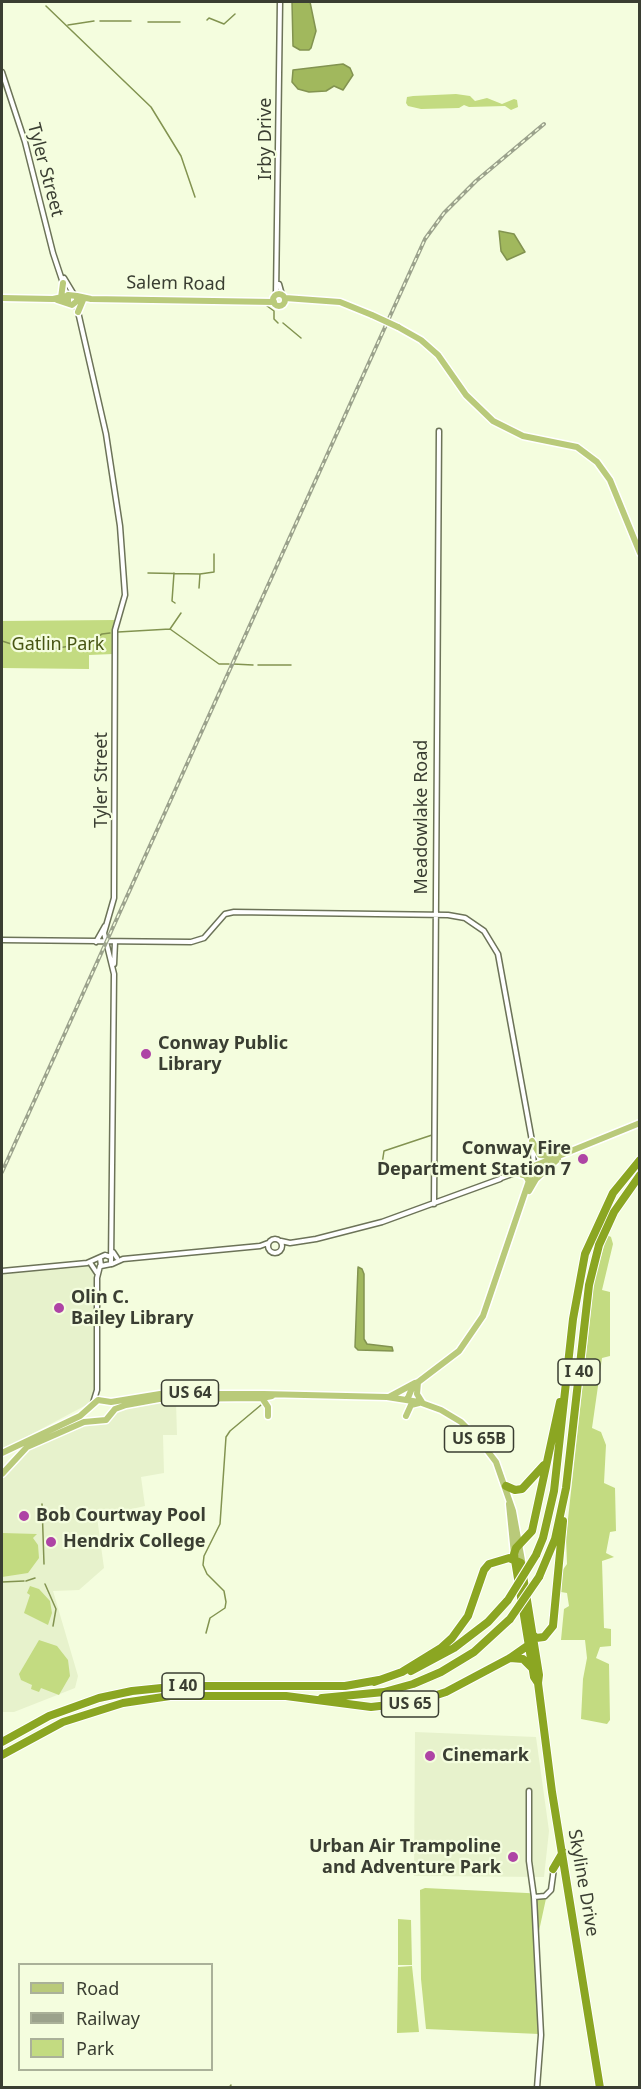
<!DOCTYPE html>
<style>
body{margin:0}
#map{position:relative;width:641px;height:2089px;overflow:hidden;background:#f4fdde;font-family:"Noto Sans",sans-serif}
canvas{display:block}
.frame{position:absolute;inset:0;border:3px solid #3a3e32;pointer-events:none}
.legend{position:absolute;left:18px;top:1963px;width:195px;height:108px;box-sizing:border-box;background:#f4fdde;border:2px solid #aab199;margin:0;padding:8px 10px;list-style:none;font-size:18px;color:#3a3e32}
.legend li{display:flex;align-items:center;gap:12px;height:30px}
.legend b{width:30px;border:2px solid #aab199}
</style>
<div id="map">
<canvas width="641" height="2089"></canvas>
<div class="frame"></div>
<ul class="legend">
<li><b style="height:8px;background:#b9ca7a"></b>Road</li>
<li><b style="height:8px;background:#9ba28c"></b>Railway</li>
<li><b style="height:16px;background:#c3db81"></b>Park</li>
</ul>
</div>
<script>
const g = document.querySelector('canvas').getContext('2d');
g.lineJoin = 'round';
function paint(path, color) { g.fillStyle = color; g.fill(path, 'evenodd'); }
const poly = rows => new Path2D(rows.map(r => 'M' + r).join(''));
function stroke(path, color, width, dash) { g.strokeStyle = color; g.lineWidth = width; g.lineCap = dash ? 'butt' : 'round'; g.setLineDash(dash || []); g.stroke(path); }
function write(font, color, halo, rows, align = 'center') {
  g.font = font + ' "Noto Sans",sans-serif'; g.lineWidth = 4.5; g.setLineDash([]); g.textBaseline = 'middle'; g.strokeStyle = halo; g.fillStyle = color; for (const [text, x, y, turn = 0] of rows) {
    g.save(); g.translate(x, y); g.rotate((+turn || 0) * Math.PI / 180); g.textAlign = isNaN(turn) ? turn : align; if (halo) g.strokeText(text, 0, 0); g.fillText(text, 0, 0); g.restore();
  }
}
paint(poly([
 [91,1265,96,1273,94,1391,90,1403,2,1450,2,1272],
 [155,1402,176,1402,177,1435,163,1435,164,1473,141,1477,145,1506,97,1517,104,1568,79,1590,53,1591,78,1676,75,1688,14,1712,2,1712,2,1477,27,1450,86,1424,104,1424,118,1412,129,1407],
 [415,1732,536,1737,549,1831,544,1877,414,1876]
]), '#e7f2cc');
paint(poly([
 [456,94,470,96,475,101,487,98,502,104,514,99,517,100,518,107,511,110,505,106,469,107,464,105,459,108,421,109,408,106,406,103,407,97,413,96],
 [115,620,113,630,113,654,89,655,89,669,2,668,2,621],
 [607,1235,611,1237,613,1244,602,1290,610,1292,610,1356,602,1358,592,1428,601,1432,606,1445,604,1483,615,1488,616,1531,610,1532,606,1553,614,1557,602,1561,604,1628,611,1629,611,1646,600,1647,596,1658,609,1664,610,1720,607,1724,581,1719,583,1679,587,1658,585,1640,561,1640,564,1609,569,1606,567,1593,561,1592,562,1571,567,1564,566,1537,594,1282],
 [2,1533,37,1534,33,1538,38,1545,39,1558,28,1573,2,1577],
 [30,1586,39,1589,50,1601,52,1613,48,1625,24,1613,30,1595,27,1593],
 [39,1640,57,1646,68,1660,70,1676,59,1695,41,1688,39,1692,31,1689,32,1685,21,1680,19,1674],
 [425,1888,547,1894,534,1954,539,2034,426,2029,421,1979,420,1890],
 [398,1919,411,1920,412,1965,398,1965],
 [412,1966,419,2032,397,2033,398,1967]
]), '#c3db81');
const water = poly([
 [292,2,310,2,316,31,311,48,309,50,300,50,293,46,292,2],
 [343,64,350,68,353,75,343,90,334,86,326,91,309,92,298,89,292,82,293,70,343,64],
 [499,231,514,234,525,252,507,260,501,251,499,231],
 [358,1267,362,1269,364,1274,364,1339,367,1344,392,1347,393,1351,358,1350,355,1347,358,1267]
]);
paint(water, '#a1b85d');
stroke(water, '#829350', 1.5);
stroke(poly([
 [46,6,151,107,181,156,195,197],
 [207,20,209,18,224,24,235,14],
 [100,21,131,21],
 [148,22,180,22],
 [68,25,94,21],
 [267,306,274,311,274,319,278,323],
 [283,323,301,338],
 [148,573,200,574],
 [174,573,172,601,175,603],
 [199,588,200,574,214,572,214,554],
 [170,629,181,613],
 [118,632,170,629,219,664,229,664],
 [2,641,30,650,46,650,88,643,102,634,110,633],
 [233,664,253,665],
 [258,665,291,665],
 [382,1164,384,1151,432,1135],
 [42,1504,44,1564],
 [26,1581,35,1578],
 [2,1582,24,1581],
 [45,1584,56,1609,53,1626],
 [206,1633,210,1618,225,1608,226,1602,224,1591,207,1574,203,1565,204,1556,220,1524,226,1437,230,1431,261,1405],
 [229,2088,231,2085]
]), '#829350', 1.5);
const minor = poly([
 [2,72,25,142,53,253,67,295],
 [64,278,73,293],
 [279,284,282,295],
 [276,295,280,2],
 [76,303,106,434,120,526,125,595,115,630,114,898,104,933,114,974,111,1264,101,1266,100,1258],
 [2,940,191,942,204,938,225,914,234,912,448,915,465,918,484,931,498,954,532,1141,534,1166,501,1178],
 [96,942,105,926],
 [114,964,115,942],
 [434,1204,439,431],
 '268 1246a7 7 0 1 1 14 0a7 7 0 1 1-14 0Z',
 [281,1241,290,1243,316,1239,382,1222,500,1179],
 [113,1252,117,1258],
 [91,1264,97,1273],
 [112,1264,123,1259,260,1246,268,1243],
 [2,1271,87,1263,105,1255,111,1257],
 [93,1403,97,1390,97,1278,100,1266],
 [529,1791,529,1861,534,1897],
 [537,2088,541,2035,534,1897,545,1896,551,1890,554,1868]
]);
const major = poly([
 '273 300a6 6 0 1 1 12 0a6 6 0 1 1-12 0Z',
 [77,296,91,299,274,302],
 [2,298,53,299,67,296],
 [61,298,63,283],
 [285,298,340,302,372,315],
 [57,300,72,305,77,301,77,296,68,295,68,303],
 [78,312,83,300],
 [398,327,421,340,438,355,466,395,493,421,523,436,577,447,597,462,610,480,640,553],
 [532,1141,540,1155,553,1156],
 [516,1173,526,1176,529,1182],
 [529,1191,536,1179,558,1159],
 [418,1382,417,1394,422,1402],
 [389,1397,415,1383],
 [262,1398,268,1407,268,1416],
 [407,1400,413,1386,459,1351,483,1316,534,1166,640,1123],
 [406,1416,411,1405,419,1403],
 [2,1453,80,1416,98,1400,111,1402,160,1394,264,1394,387,1397,419,1402,441,1410,461,1422,480,1441,496,1462,513,1511,523,1566],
 [2,1474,27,1447,84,1422,106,1420,115,1409,126,1405,159,1399,262,1398,272,1396],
 [509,1504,514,1554]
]);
const highway = poly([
 [506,1486,515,1490,522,1489,544,1465],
 [536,1555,543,1538,554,1491,573,1319,585,1254,613,1193,640,1160],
 [539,1577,555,1539,566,1488,589,1285,599,1245,614,1212,640,1175],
 [531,1633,536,1638,544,1637,553,1626,563,1521],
 [510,1658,523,1659,532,1668],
 [411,1671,454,1648,488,1622,508,1600],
 [374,1682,402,1672,441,1648,452,1638,468,1616,484,1570,489,1564,509,1558,521,1563,539,1675,538,1683,552,1792,600,2088],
 [538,1683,534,1677,514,1554,516,1548,532,1531,560,1402],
 [322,1698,384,1692,413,1684,441,1672,474,1652,510,1619],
 [2,1742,49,1716,99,1698,132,1691,181,1686,345,1686,379,1680],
 [2,1755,63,1722,123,1703,170,1696,286,1696,371,1707,415,1702,446,1692,510,1658,530,1644,533,1636],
 [553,1869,563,1852]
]);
stroke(minor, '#6c7358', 7);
stroke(major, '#fff', 9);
stroke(highway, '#fff', 10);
stroke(minor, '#fff', 4);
stroke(major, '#b9ca7a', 6);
stroke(highway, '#8ba622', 8);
const rail = poly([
 [2,1172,425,239,444,213,476,181,544,124]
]);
stroke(rail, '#9ba28c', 4);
stroke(rail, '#f4fdde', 1.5, [4.5]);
const majorBridge = poly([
 [372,315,398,327]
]);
const highwayBridge = poly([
 [508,1600,536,1555],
 [510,1619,539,1577]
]);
stroke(majorBridge, '#fff', 9, []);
stroke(highwayBridge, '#fff', 10, []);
stroke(majorBridge, '#b9ca7a', 6);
stroke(highwayBridge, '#8ba622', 8);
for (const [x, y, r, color] of [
 [146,1054,6,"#ae44a5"],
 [583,1159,6,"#ae44a5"],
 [59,1308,6,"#ae44a5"],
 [24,1516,6,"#ae44a5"],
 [51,1542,6,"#ae44a5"],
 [430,1756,6,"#ae44a5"],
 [513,1857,6,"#ae44a5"]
]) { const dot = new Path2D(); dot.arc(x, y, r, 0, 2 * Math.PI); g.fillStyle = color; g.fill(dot); stroke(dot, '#f4fdde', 2); }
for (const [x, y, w] of [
 [579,1372,42],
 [190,1393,57],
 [479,1439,69],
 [183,1686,42],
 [410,1704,57]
]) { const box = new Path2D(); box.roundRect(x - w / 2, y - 13, w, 26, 4.5); g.fillStyle = '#f4fdde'; g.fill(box); stroke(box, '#3a3e32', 1.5); }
write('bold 16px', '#3a3e32', null, [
 ["I 40",579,1372],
 ["US 64",190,1393],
 ["US 65B",479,1439],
 ["I 40",183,1686],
 ["US 65",410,1704]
]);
write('18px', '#3a3e32', '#f4fdde', [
 ["Irby Drive",266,139,-90],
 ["Tyler Street",45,170,75],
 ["Salem Road",176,284,1],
 ["Tyler Street",102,780,-90],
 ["Meadowlake Road",422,817,-90],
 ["Skyline Drive",583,1883,80]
]);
write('18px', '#475513', '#f4fdde', [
 ["Gatlin Park",58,645]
]);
write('bold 18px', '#3a3e32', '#f4fdde', [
 ["Conway Public",158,1044],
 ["Library",158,1065],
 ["Conway Fire",571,1149,"right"],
 ["Department Station 7",571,1170,"right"],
 ["Olin C.",71,1298],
 ["Bailey Library",71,1319],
 ["Bob Courtway Pool",36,1516],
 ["Hendrix College",63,1542],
 ["Cinemark",442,1756],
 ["Urban Air Trampoline",501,1847,"right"],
 ["and Adventure Park",501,1868,"right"]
], 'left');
</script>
